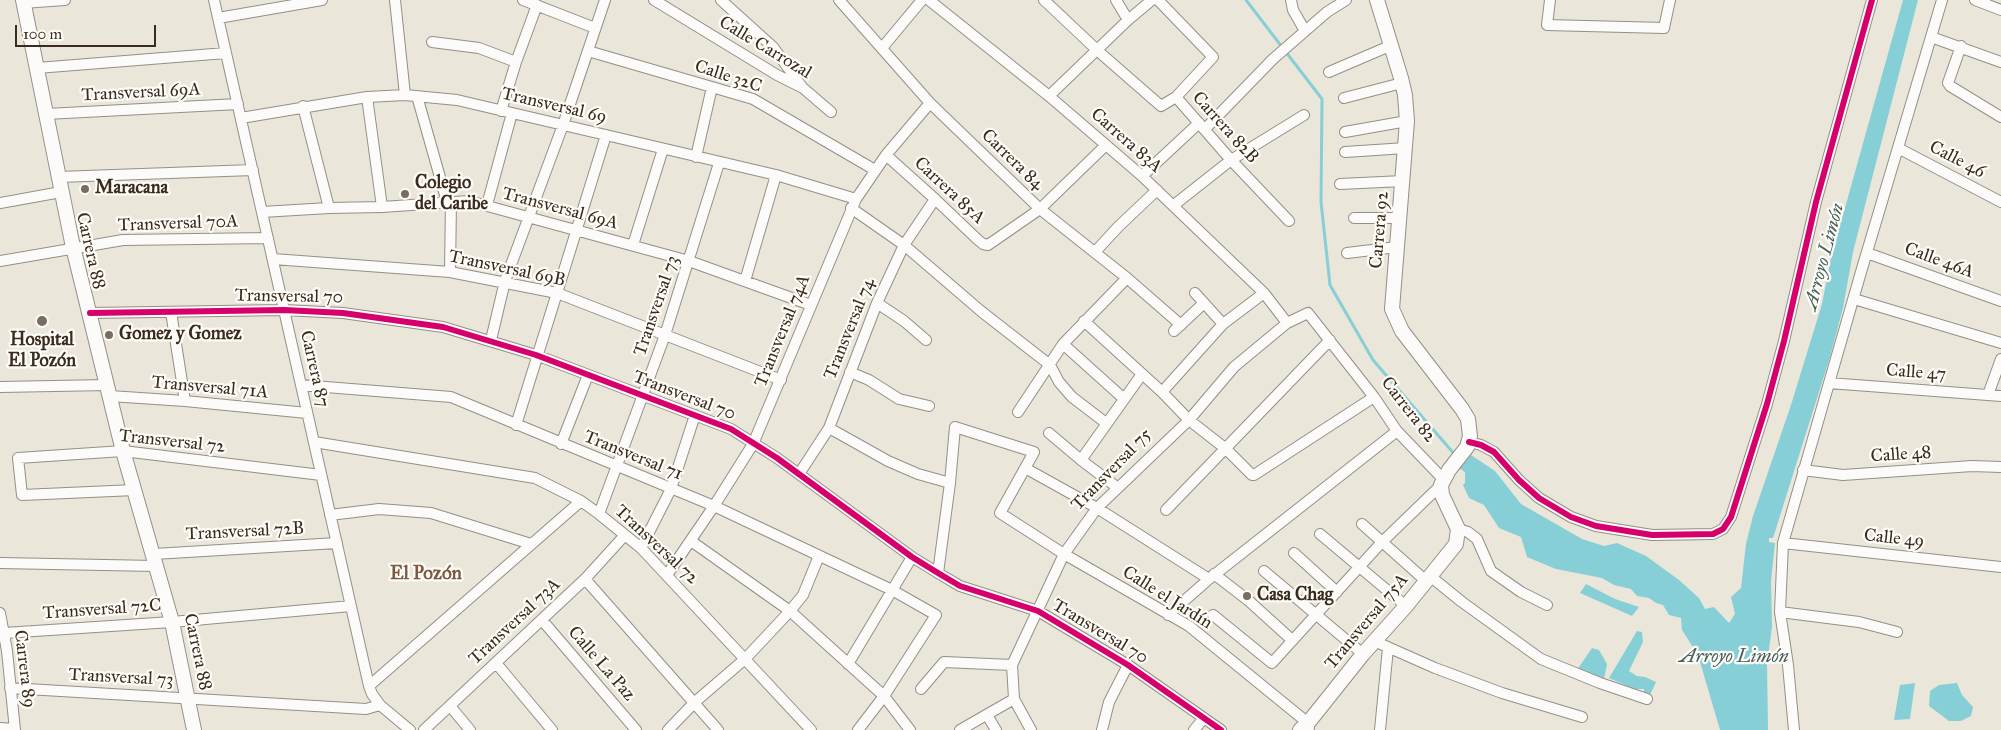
<!DOCTYPE html>
<meta charset="utf-8">
<style>
body{margin:0}
#map{position:relative;width:2001px;height:730px;overflow:hidden;background:#ebe6da;font-family:"IM FELL Great Primer",serif}
canvas{display:block}
.scale{position:absolute;left:15px;top:25px;width:141px;height:22px;box-sizing:border-box;border:2px solid #3b2a1e;border-top:0;padding-left:6px;font-size:15px;line-height:18px;white-space:nowrap;color:#3b2a1e;-webkit-text-stroke:4px #fdfcf7;paint-order:stroke}
</style>
<div id="map">
<canvas width="2001" height="730"></canvas>
<div class="scale">100 m</div>
</div>
<script>
const g = document.querySelector('canvas').getContext('2d');
g.lineJoin = 'round';
function paint(path, color) { g.fillStyle = color; g.fill(path, 'evenodd'); }
const poly = rows => new Path2D(rows.map(r => 'M' + r).join(''));
function stroke(path, color, width, dash) { g.strokeStyle = color; g.lineWidth = width; g.lineCap = dash ? 'butt' : 'round'; g.setLineDash(dash || []); g.stroke(path); }
function write(font, color, halo, rows, align = 'center') {
  g.font = font + ' "IM FELL Great Primer",serif'; g.lineWidth = 4.5; g.setLineDash([]); g.textBaseline = 'middle'; g.strokeStyle = halo; g.fillStyle = color; for (const [text, x, y, turn = 0] of rows) {
    g.save(); g.translate(x, y); g.rotate((+turn || 0) * Math.PI / 180); g.textAlign = isNaN(turn) ? turn : align; if (halo) g.strokeText(text, 0, 0); g.fillText(text, 0, 0); g.restore();
  }
}
paint(poly([
 [1903,0,1918,0,1853,252,1843,308,1830,357,1773,538,1769,538,1769,542,1775,543,1771,581,1772,627,1767,664,1768,730,1720,730,1698,655,1682,630,1681,618,1669,615,1663,605,1656,603,1649,598,1637,596,1631,589,1614,585,1602,578,1556,569,1527,557,1521,537,1499,528,1484,505,1469,498,1463,485,1465,483,1465,472,1459,468,1471,455,1495,471,1521,504,1582,539,1604,546,1617,543,1646,556,1679,580,1699,598,1705,609,1714,607,1729,623,1735,614,1731,597,1741,588,1746,544,1753,516,1791,405,1822,304,1831,258],
 [1586,584,1615,599,1639,607,1632,616,1580,593],
 [1637,631,1642,632,1643,642,1629,671,1637,676,1645,677,1656,682,1650,695,1644,693,1644,689,1634,689,1609,678],
 [1592,648,1599,650,1607,664,1604,679,1600,681,1577,670],
 [1915,683,1910,719,1894,720,1900,685],
 [1957,683,1962,695,1973,707,1971,716,1961,721,1949,721,1929,706,1930,691,1939,685]
]), '#86cfd6');
stroke(poly([
 [1246,0,1322,99,1321,202,1330,285,1373,360,1456,456]
]), '#86cfd6', 3);
const street = poly([
 [214,0,369,686,372,694,380,705,410,730],
 [395,0,405,95],
 [523,0,595,28],
 [654,0,777,75,803,88,831,112],
 [721,0,773,47,802,87],
 [839,0,930,103,1040,209,1127,278,1181,325],
 [929,0,1049,96,1142,176,1264,293,1287,323],
 [1044,0,1098,51,1161,106,1176,97,1213,57,1158,0],
 [1116,0,1128,20],
 [1291,0,1293,10,1305,31],
 [1550,0,1547,25,1664,28,1670,0],
 [1975,0,2001,10],
 [23,3,65,0],
 [218,18,322,0],
 [1931,37,2001,62],
 [432,42,479,48,516,62],
 [1961,46,1948,83,1950,86,2001,117],
 [882,48,922,0],
 [588,51,753,99,875,170],
 [37,68,226,53],
 [1329,72,1392,45],
 [417,96,447,202],
 [1049,96,1128,20,1152,0],
 [367,97,382,207],
 [1176,97,1231,160,1289,221],
 [1344,98,1402,83],
 [303,106,329,208],
 [501,111,516,62,537,5],
 [46,114,238,104],
 [241,118,367,97,405,95,457,100,776,175,856,199],
 [1205,129,1273,59,1327,12,1346,0],
 [1345,132,1407,121],
 [1898,148,2001,202],
 [1345,152,1406,148],
 [886,155,935,199,977,239,983,244,988,245,1040,209,1106,145],
 [696,157,712,87],
 [1142,176,1199,123],
 [58,177,253,170],
 [1340,184,1403,181],
 [0,203,61,192],
 [487,205,512,113],
 [1174,205,1231,160,1304,115],
 [851,208,904,245,982,312,1050,365,1059,382,1072,397,1106,423],
 [262,212,329,208,382,207,469,201,689,261,811,305],
 [1354,218,1400,218],
 [633,245,663,149],
 [1095,252,1118,227,1157,190],
 [1347,253,1397,247],
 [1867,253,2001,301],
 [273,259,450,272,557,293,781,380],
 [0,261,123,240,268,238],
 [450,272,451,201],
 [745,281,776,175],
 [1195,293,1223,324],
 [1854,299,2001,343],
 [877,303,904,321,926,340],
 [171,312,185,401],
 [90,313,284,310,343,313,443,327,536,355,731,429,777,458,912,557,938,573,960,586,1038,611,1128,665,1221,730],
 [1084,321,1162,392,1189,420,1226,449,1252,475,1254,475,1374,397],
 [1174,331,1204,303],
 [491,340,505,281,563,125,605,0],
 [1063,344,1123,398],
 [850,372,869,380,899,399,929,406],
 [1829,383,2001,396],
 [301,385,451,397,714,506,892,590,936,615,884,696,858,730],
 [0,387,108,385],
 [1162,392,1223,324,1264,293],
 [1988,395,2001,359],
 [110,396,185,401,307,413],
 [1018,412,1063,344,1127,278],
 [516,425,606,135],
 [829,428,888,461,918,474,950,483],
 [1049,433,1081,460,1118,488],
 [314,442,535,478,581,501,599,514,641,548,811,730],
 [1469,442,1481,445,1494,452,1519,480,1539,498,1571,517,1596,526,1652,535,1713,534,1723,529,1731,517,1767,404,1784,341,1816,202,1872,0],
 [561,444,588,375],
 [1081,460,1142,374],
 [1025,468,1097,508,1209,579],
 [1803,470,1843,475,1972,466,2001,467],
 [799,474,829,428,877,303,904,245,935,199],
 [135,490,22,495,18,458,123,451,321,475],
 [1166,510,1330,340],
 [599,514,665,335,719,163],
 [330,515,379,509,431,513,531,544],
 [1362,524,1426,581],
 [1458,529,1468,532,1477,539,1491,571,1521,592,1547,605],
 [1320,534,1406,606],
 [691,541,790,611,884,696,910,730],
 [1783,543,2001,567],
 [641,548,671,489,695,415],
 [1294,553,1337,592],
 [154,554,337,543],
 [0,563,156,566],
 [1264,571,1363,654],
 [938,573,950,483,955,427,1034,452,1000,513,1064,554,1189,626,1308,723,1309,728],
 [1214,574,1249,601,1292,640],
 [667,575,714,506,753,444,856,199,886,155,930,103],
 [1430,576,1462,602,1541,659,1600,683,1647,699],
 [585,579,718,730],
 [1780,612,1859,622,1897,632],
 [0,613,7,651,15,730],
 [1168,615,1209,579,1397,431],
 [1213,615,1272,663,1381,543,1441,485],
 [542,620,636,730],
 [4,633,172,622,351,606],
 [1374,641,1435,668,1502,693,1582,717],
 [496,663,552,730],
 [848,664,912,557],
 [369,686,581,501],
 [10,688,366,709,380,705],
 [921,689,944,662,1012,665],
 [450,706,470,730],
 [987,715,996,730],
 [0,728,15,729],
 [424,730,585,579,625,535],
 [668,730,695,702,745,659,790,611,803,595,819,556],
 [960,730,1014,699],
 [1031,730,1014,699,1012,665,1064,554,1097,508,1189,420,1234,367,1287,323,1308,313,1374,397,1397,431,1443,479],
 [1102,730,1109,702,1128,665],
 [1194,730,1204,718],
 [1380,730,1388,648],
 [1794,730,1788,665,1780,612,1783,543,1861,272,1942,0]
]);
const secondary = poly([
 [23,0,73,247,123,451,172,622,194,730],
 [1300,730,1308,723,1363,654,1406,606,1456,544,1458,529,1442,495,1441,485,1449,470,1467,447,1470,436,1468,419,1462,409,1402,331,1392,309,1407,121,1405,95,1401,78,1377,0]
]);
stroke(street, '#948f87', 12);
stroke(secondary, '#948f87', 16);
stroke(street, '#fcfbf9', 10);
stroke(secondary, '#fcfbf9', 14);
stroke(poly([
 [90,313,284,310,343,313,443,327,536,355,731,429,777,458,912,557,938,573,960,586,1038,611,1128,665,1221,730],
 [1469,442,1481,445,1494,452,1519,480,1539,498,1571,517,1596,526,1652,535,1713,534,1723,529,1731,517,1767,404,1784,341,1816,202,1872,0]
]), '#d6006c', 6);
for (const [x, y, r, color] of [
 [85,189,5,"#796c60"],
 [405,194,5,"#796c60"],
 [42,321,6,"#796c60"],
 [109,335,5,"#796c60"],
 [1247,596,5,"#796c60"]
]) { const dot = new Path2D(); dot.arc(x, y, r, 0, 2 * Math.PI); g.fillStyle = color; g.fill(dot); stroke(dot, '#fdfcf7', 2); }
write('18px', '#3b2a1e', '#fdfcf7', [
 ["Calle Carrozal",765,48,31],
 ["Calle 32C",728,77,18],
 ["Transversal 69A",141,93,-3],
 ["Transversal 69",554,106,13],
 ["Carrera 82B",1225,128,48],
 ["Carrera 83A",1126,141,41],
 ["Carrera 84",1012,160,44],
 ["Calle 46",1957,160,27],
 ["Carrera 85A",949,191,43],
 ["Transversal 69A",560,209,15],
 ["Transversal 70A",178,224,-2],
 ["Carrera 92",1380,230,-85],
 ["Carrera 88",90,251,77],
 ["Calle 46A",1939,261,20],
 ["Transversal 69B",507,269,12],
 ["Transversal 70",289,297,1],
 ["Transversal 73",657,306,-71],
 ["Transversal 74",850,329,-68],
 ["Transversal 74A",783,331,-68],
 ["Carrera 87",314,369,77],
 ["Calle 47",1916,373,4],
 ["Transversal 71A",210,388,5],
 ["Transversal 70",684,396,21],
 ["Carrera 82",1408,410,52],
 ["Transversal 72",172,442,6],
 ["Calle 48",1901,455,-4],
 ["Transversal 71",633,456,22],
 ["Transversal 75",1112,470,-46],
 ["Transversal 72B",245,532,-3],
 ["Calle 49",1894,539,6],
 ["Transversal 72",656,545,43],
 ["Calle el Jardín",1167,598,32],
 ["Transversal 72C",102,610,-4],
 ["Transversal 73A",515,622,-43],
 ["Transversal 75A",1367,622,-50],
 ["Transversal 70",1100,632,31],
 ["Carrera 88",197,652,78],
 ["Calle La Paz",601,664,49],
 ["Carrera 89",24,669,83],
 ["Transversal 73",121,678,3]
]);
write('bold 18px', '#3b2a1e', '#fdfcf7', [
 ["Colegio",415,184],
 ["del Caribe",415,205],
 ["Maracana",95,189],
 ["Gomez y Gomez",119,335],
 ["Hospital",42,341,"center"],
 ["El Pozón",42,362,"center"],
 ["Casa Chag",1257,596]
], 'left');
write('italic 19px', '#46605e', '#fdfcf7', [
 ["Arroyo Limón",1825,257,-75],
 ["Arroyo Limón",1734,657]
]);
write('bold 19px', '#7c5a41', '#fdfcf7', [
 ["El Pozón",426,574]
]);
</script>
